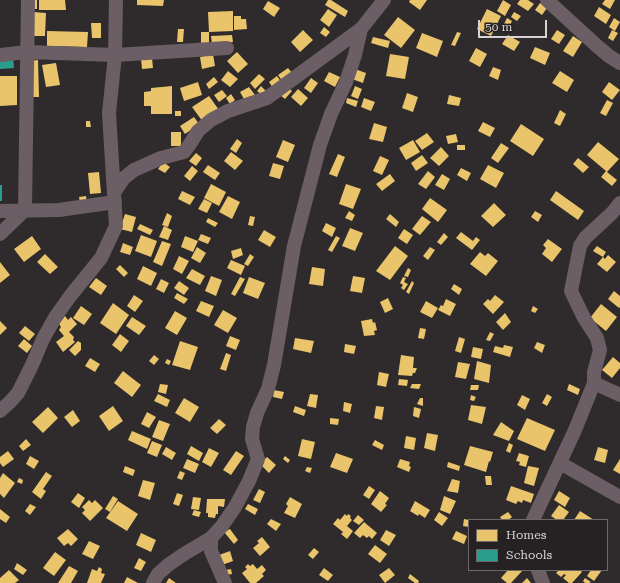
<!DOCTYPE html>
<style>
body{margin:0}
#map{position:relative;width:620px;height:583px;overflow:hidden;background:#2f2b2d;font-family:"Roboto Serif",serif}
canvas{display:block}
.legend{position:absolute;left:468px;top:519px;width:140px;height:52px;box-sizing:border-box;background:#262123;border:1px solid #6d686a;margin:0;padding:5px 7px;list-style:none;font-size:12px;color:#d7d3d5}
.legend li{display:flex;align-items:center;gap:8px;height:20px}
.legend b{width:20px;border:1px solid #6d686a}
.scale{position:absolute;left:478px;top:20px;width:69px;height:18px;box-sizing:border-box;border:2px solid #d7d3d5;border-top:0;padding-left:5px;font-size:12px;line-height:14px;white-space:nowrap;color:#d7d3d5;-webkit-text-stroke:3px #262123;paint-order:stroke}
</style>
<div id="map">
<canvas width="620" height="583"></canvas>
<ul class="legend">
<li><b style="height:11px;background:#e9c46a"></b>Homes</li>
<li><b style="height:11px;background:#2a9d8f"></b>Schools</li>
</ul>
<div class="scale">50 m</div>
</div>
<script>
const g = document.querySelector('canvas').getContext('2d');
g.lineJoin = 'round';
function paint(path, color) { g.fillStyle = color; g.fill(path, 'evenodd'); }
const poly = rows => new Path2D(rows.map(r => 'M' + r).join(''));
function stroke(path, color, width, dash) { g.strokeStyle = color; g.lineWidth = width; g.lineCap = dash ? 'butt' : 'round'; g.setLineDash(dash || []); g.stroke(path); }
paint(poly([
 [30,0,37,0,37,9,30,9],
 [39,0,65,0,66,10,39,10],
 [137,0,164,0,163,6,137,5],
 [328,0,331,0,348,11,345,17,325,5],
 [410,0,427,0,420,10,409,2],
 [503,0,511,5,505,16,497,11],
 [520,0,528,0,534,4,528,11,517,4],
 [605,0,615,0,610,9,602,4],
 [268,1,280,8,274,17,263,9],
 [540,3,547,8,542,15,535,10],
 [599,7,611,15,606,24,594,16],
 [328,9,337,15,329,27,320,20],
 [487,9,501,16,491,36,477,29],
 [233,11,233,31,209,32,208,12],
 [34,12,46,13,45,36,33,36],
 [514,12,521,16,517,21,511,17],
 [234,16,241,16,241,19,246,19,247,29,234,30],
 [398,17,415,30,401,48,384,35],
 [507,18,512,21,508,29,503,26],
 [614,18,620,22,615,31,609,27],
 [91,23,101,23,101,38,92,38],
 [324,27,330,32,326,37,320,33],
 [178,29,184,29,183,42,177,42],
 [303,30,313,40,300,52,291,42],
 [557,30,565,35,559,44,551,39],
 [612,30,618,33,613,41,608,38],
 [47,31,88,32,87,47,47,46],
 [201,32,209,32,209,44,201,44],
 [457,32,461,33,455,46,451,45],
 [422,33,443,41,437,57,416,48],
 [232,35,233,42,212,44,211,36],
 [508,35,520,42,514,51,502,44],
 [573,36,582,42,573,57,563,51],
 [373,37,390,41,388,48,371,43],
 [535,47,550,53,545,65,530,58],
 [476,48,487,54,480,67,469,61],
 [237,52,248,64,238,73,227,61],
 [213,54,215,66,202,69,200,57],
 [390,54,409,57,405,79,386,76],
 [152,58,153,68,142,69,141,59],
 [38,60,39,97,31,97,30,61],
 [56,63,60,85,46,87,42,65],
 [493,67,501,70,498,80,489,76],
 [288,68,293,74,283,82,278,75],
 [355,69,366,73,363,83,352,79],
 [228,71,238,79,230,87,221,80],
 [560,71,574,80,567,92,552,83],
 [329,72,340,77,335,87,324,81],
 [259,74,265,79,255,89,250,83],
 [0,76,17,76,17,105,0,106],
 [277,76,282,83,273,88,269,82],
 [214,77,218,82,209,89,206,84],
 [311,78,318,83,311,93,304,88],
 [198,82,202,95,184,101,180,88],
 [609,82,620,90,612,100,602,92],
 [172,86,172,114,151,114,151,106,144,106,144,92,151,91,151,88],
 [261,86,267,92,263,96,257,91],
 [355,86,362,89,358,99,351,96],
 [249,87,255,95,245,101,240,92],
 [287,87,292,91,285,99,280,95],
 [298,89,308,98,301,106,291,97],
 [222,90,227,96,219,102,214,95],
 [407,93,418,97,413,112,402,108],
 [231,94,235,100,230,104,226,98],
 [449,95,461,98,459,106,447,104],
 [209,96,219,110,203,122,192,107],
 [347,98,358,101,356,107,346,103],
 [364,98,375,102,371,111,361,107],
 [607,100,613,103,606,116,600,113],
 [560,110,566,114,560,126,554,123],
 [175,111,181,111,181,116,175,116],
 [194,117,199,124,185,134,180,126],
 [86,121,90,121,91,127,86,127],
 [483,122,495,128,490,137,478,131],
 [374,123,387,127,383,142,369,139],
 [521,124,544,139,533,156,510,141],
 [171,132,181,132,181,146,171,146],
 [427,133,434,142,422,150,415,141],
 [456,134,458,142,448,144,446,136],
 [237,139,242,143,236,153,230,149],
 [283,140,295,145,288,162,276,157],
 [413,140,420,152,406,160,399,148],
 [598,142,619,159,607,172,617,180,612,186,601,177,606,171,587,155],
 [501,143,509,148,498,163,491,158],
 [457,145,465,145,465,150,457,150],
 [441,147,449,156,439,166,430,158],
 [231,152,243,161,235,170,224,161],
 [196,153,202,158,196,166,189,161],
 [338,154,345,157,337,177,329,174],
 [422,155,428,163,416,171,411,163],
 [380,156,389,160,382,175,373,171],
 [578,158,589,167,583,173,573,164],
 [163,162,170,167,165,173,158,169],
 [273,163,284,166,280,179,269,176],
 [208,165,220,173,215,180,203,172],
 [488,165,504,173,496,188,480,179],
 [192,166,198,171,190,181,184,176],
 [461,168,471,173,467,181,457,175],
 [428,171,435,177,426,189,418,184],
 [99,172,101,193,90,194,88,173],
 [390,174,395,181,382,191,376,184],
 [442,174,450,179,444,190,435,185],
 [211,184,226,192,219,206,204,198],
 [346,184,361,189,353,209,339,204],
 [182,191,195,197,190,205,178,199],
 [556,191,584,211,578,220,550,200],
 [86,196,87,203,80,203,79,197],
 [228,196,240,202,232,219,219,212],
 [430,198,447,210,438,222,422,209],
 [204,199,212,203,207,213,198,209],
 [494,203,506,215,493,227,481,216],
 [349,211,355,215,352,221,345,218],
 [535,211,542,215,538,222,531,217],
 [167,213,172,216,168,227,162,225],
 [125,214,136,217,132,232,120,229],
 [390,214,399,222,396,227,386,219],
 [250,216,255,217,253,226,248,225],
 [422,216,431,222,420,235,412,229],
 [208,218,218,223,215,227,206,222],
 [326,223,336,228,332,237,322,231],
 [140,224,153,230,150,235,137,229],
 [164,226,172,230,168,240,159,237],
 [350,228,363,233,355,251,342,246],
 [404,229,413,235,407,244,398,238],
 [264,230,276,237,270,247,258,240],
 [461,232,473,241,476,237,480,240,472,250,456,238],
 [444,233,448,237,441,245,437,242],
 [201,234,211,238,208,244,198,240],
 [141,235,157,241,151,257,135,251],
 [32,236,41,249,24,262,14,249],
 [185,236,198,241,193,252,181,247],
 [336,236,340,238,332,252,328,250],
 [548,239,562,249,552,262,542,254,546,248,543,245],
 [162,241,171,244,162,266,153,262],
 [123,243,133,247,130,255,120,252],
 [395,246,408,256,390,280,376,271],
 [597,246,606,252,603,257,605,259,608,255,616,262,607,272,597,264,603,257,593,251],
 [197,247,206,253,200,263,191,258],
 [430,247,435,250,428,260,423,256],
 [241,248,243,255,233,259,231,251],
 [480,252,485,256,488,253,498,261,486,276,470,264],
 [45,254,58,267,50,274,37,262],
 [250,254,254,257,248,266,244,264],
 [179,256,189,261,182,274,173,269],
 [231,260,245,266,241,275,227,268],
 [0,262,10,275,0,283],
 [120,265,128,273,124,277,116,269],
 [143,266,157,273,151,286,137,279],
 [312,267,325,269,323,286,309,284],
 [408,268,411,270,408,277,404,276],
 [192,269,205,276,200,285,186,278],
 [211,276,222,280,216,296,205,291],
 [353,276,365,278,362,293,350,291],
 [240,277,245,279,235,296,231,294],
 [249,277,265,283,258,299,243,293],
 [403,277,406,278,404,282,408,284,404,290,401,288,403,285,400,283],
 [96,278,107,286,101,295,89,287],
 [161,279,169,283,164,293,156,289],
 [179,281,189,288,184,295,174,288],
 [412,281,414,283,409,294,406,292],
 [454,284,462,289,459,295,451,289],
 [614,291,620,296,620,307,619,308,608,299],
 [177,293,188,299,184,304,174,298],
 [134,295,143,301,135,312,127,306],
 [495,295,504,302,493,314,483,304,488,299,490,301],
 [388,298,393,309,385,313,380,302],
 [446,299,456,304,450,316,438,310,441,305,443,306],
 [201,301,214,306,209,317,196,311],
 [426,301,438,308,432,318,420,312],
 [113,303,129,315,116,334,100,323],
 [601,304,617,317,606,331,590,318],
 [81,306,92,314,84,325,73,318],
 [533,306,538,309,535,313,531,311],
 [223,310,237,318,228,333,214,325],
 [175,311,187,318,177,335,165,328],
 [505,313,511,322,503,330,496,322],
 [65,316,68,320,71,317,77,324,69,332,74,337,73,340,75,342,63,352,56,342,64,336,59,330,61,327,59,324],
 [132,317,146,326,139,335,126,326],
 [372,319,373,323,375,322,377,330,374,331,375,335,364,336,361,321],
 [0,321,7,328,0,335],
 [25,326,35,334,29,341,19,333],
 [420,328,426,329,424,339,418,338],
 [490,332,494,334,490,341,486,340],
 [120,334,129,341,121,352,112,345],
 [230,336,240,340,236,350,226,346],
 [459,337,465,339,461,353,455,351],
 [295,338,314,341,311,353,293,349],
 [24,339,32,346,27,353,18,346],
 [78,341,81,343,81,350,75,356,69,350],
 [180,341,198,347,190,370,172,365],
 [537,342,545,345,542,353,534,348],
 [345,344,356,346,354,354,344,352],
 [504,345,513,347,510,357,493,352,495,346,503,348],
 [473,347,483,349,481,359,471,357],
 [226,353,231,355,226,371,220,369],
 [154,355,159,359,154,365,149,361],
 [401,355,414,357,413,368,417,368,415,373,413,373,412,376,398,375],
 [613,357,620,363,620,368,612,378,602,370],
 [90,358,100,364,95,372,85,366],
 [167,359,171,361,169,365,165,363],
 [477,361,491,365,489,383,474,379],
 [458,362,470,364,466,379,455,377],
 [123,371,141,385,132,397,114,383],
 [379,372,389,374,386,387,377,385],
 [399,379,408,380,407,386,398,385],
 [160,384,168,385,166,394,158,392],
 [412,384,421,384,419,389,410,388],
 [569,384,580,389,578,395,567,390],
 [471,385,479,385,478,390,470,390],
 [274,390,284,392,282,399,273,397],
 [158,394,170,400,167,407,154,401],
 [310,394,318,395,316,408,307,406],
 [547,394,552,397,547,406,542,403],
 [471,395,476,397,474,401,470,400],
 [522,395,530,399,525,410,517,405],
 [184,398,199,407,190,422,175,413],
 [420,398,423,398,423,406,417,404],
 [344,402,352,404,350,413,343,411],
 [471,405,486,407,482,424,468,420],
 [113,406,123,421,109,431,99,416],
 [295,406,306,410,304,416,293,412],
 [376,406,384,407,382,420,374,418],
 [48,407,58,418,43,433,32,422],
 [414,407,421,409,419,418,413,416],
 [73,410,80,421,72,427,64,417],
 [147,412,156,417,149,428,141,424],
 [330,418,339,419,338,425,330,424],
 [527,418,555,430,545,451,517,439],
 [219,419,226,425,217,434,210,428],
 [159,420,170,424,163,441,152,437],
 [501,422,514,431,509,441,493,435],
 [132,431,151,439,147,449,128,440],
 [427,433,438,435,435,451,424,448],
 [406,436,416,438,414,450,404,448],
 [26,439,31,445,23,451,19,446],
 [302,439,315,442,311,459,298,456],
 [375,440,384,445,382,450,372,445],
 [152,441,162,445,157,457,147,453],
 [509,443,513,445,510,453,506,451],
 [191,446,203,453,199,461,187,454],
 [470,446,493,452,490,462,489,461,486,472,464,465],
 [166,447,176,453,172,460,162,454],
 [598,447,608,450,605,463,594,460],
 [209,448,219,453,211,467,202,462],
 [8,451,14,459,3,467,0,463,0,457],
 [236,451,244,456,231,475,223,470],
 [336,453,353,459,347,473,330,467],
 [519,453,529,456,526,467,519,465,520,462,516,461],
 [30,456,39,461,34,469,26,464],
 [285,456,290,460,288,463,283,459],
 [267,457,276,465,269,473,260,464],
 [187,459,199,464,195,473,183,468],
 [400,459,410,462,409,466,411,467,409,472,397,467],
 [620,459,620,474,613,470],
 [448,462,460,466,459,471,447,467],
 [125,466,135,470,133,476,123,472],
 [528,466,539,468,534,486,524,483],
 [307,467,312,468,310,473,305,471],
 [180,471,185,473,182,480,177,478],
 [46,472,52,476,43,489,46,491,41,499,32,492],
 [3,473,15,483,4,498,0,494,0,478],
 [485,476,491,476,492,485,486,485],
 [19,478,23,480,22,484,17,482],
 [452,479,460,481,458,493,447,491],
 [143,480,155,483,150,500,138,496],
 [369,486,375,490,369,499,363,495],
 [511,486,534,494,531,503,523,500,522,503,518,501,516,504,506,500],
 [259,489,265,492,260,503,253,500],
 [380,491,389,498,385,504,387,505,381,512,371,504],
 [559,491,570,498,565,507,554,500],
 [78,493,85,498,79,508,71,502],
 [177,493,183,495,179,506,173,504],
 [113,496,118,499,110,512,105,509],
 [444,496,456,501,450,514,440,510],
 [193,497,201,498,199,510,191,509],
 [290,497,302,504,295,518,284,513,288,506,286,504],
 [207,499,225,499,224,507,218,506,218,514,216,514,215,518,208,517,208,513,206,513],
 [89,500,92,503,95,500,103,508,90,521,82,513,85,510,82,507],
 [118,501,138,514,127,531,106,518],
 [415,501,430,510,425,518,419,514,418,516,410,511],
 [30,504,36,507,30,515,25,511],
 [248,504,258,509,255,515,245,509],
 [559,505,569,512,563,520,557,520,551,516],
 [0,509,10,517,6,523,0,519],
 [194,510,201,512,199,517,192,515],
 [580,511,594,520,574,520],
 [439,512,448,518,442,526,434,520],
 [508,512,512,517,508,520,502,520,500,517],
 [345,514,347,516,348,514,351,516,350,518,352,520,347,526,353,531,347,539,341,534,343,532,333,524,338,518,340,520],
 [358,515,364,520,359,525,353,521],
 [271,519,281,524,276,531,267,524],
 [464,519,469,520,469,527,463,526],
 [364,522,377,533,372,539,369,536,367,538,363,535,360,538,354,533],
 [68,529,78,539,71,546,68,543,64,546,57,538],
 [230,529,238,540,234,544,224,532],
 [386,530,396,535,389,546,380,540],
 [456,531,467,536,464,544,452,539],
 [141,533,156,540,151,552,136,545],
 [262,537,270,547,260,556,253,548,259,543,257,541],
 [89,541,100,546,93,559,82,554],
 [375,545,387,554,380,563,368,554],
 [314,548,319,552,313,559,308,555],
 [230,551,233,561,222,565,219,555],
 [55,552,66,560,54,576,43,568],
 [139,558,146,562,141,571,134,568],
 [17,563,27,570,23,575,14,569],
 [248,564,250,566,253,564,257,569,262,565,266,570,262,574,264,576,256,583,250,583,242,573,247,569,245,567],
 [69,566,78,571,71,583,58,583],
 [99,567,102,569,101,573,105,574,101,583,87,583,92,569,97,571],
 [324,568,333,575,328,581,319,575],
 [389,568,395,575,385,583,379,575],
 [231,569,232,574,227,575,226,570],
 [9,570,19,580,15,583,0,583,0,578],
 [508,570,523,570,511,583,507,583,501,578],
 [559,570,580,570,582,572,572,583,569,583,563,578,566,575,564,574,561,577,556,573],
 [591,570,602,570,594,581,587,576],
 [410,574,419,581,418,583,415,583,408,578],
 [127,577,138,583,124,583],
 [169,578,176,583,166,583],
 [527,578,531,583,522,583],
 [585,578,591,582,589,583,585,583,583,581]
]), '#e9c46a');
paint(poly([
 [13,56,14,68,0,69,0,57],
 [0,185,2,185,2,201,0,201]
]), '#2a9d8f');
stroke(poly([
 [547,0,597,46,609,56,620,63],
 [0,55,27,52,115,55,227,48],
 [115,191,124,178,134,170,161,158,184,152,190,144,198,131,211,120,228,111,267,98,361,29,384,0],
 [0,211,59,210,115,202],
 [0,234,25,210,28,0],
 [594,383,620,395],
 [0,411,10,402,18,393,32,365,43,339,56,316,71,295,101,258,116,226,109,113,115,55,116,0],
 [560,463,620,497],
 [533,520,575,430,594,383,594,372,600,350,597,338,584,318,571,291,580,246,585,238,612,213,620,203],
 [538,570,543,583],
 [153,583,158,574,168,565,184,554,211,538],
 [225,583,211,551,211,538,222,526,235,507,249,481,258,459,252,439,253,427,257,413,268,389,274,365,294,246,320,145,331,114,346,82,355,55,361,29]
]), '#6b5e64', 14);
</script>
